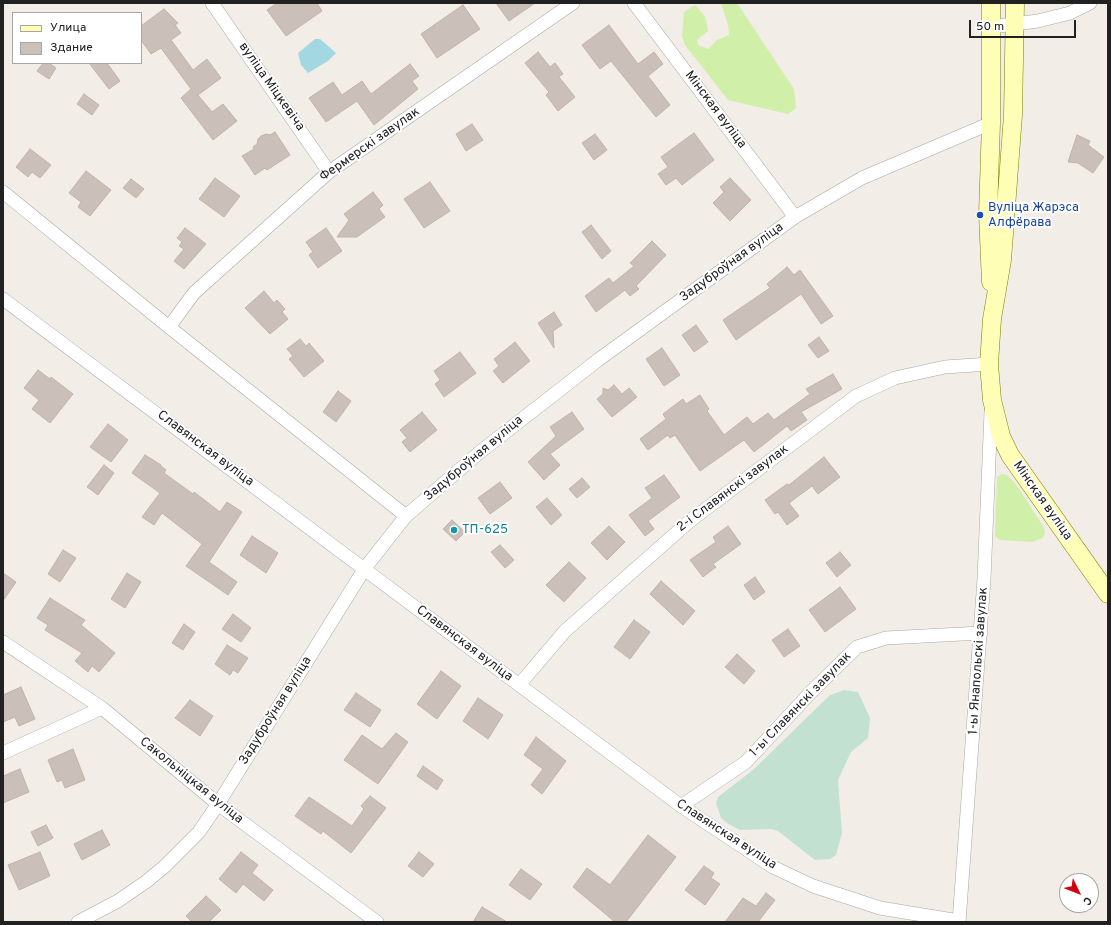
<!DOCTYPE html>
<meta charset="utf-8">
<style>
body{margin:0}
#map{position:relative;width:1111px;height:925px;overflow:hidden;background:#f2ede6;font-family:Overpass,sans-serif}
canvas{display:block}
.frame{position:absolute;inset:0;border:4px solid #212121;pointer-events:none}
.legend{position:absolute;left:12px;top:12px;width:130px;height:52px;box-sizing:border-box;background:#fff;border:1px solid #a6a6a6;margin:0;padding:5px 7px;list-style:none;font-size:12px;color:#212121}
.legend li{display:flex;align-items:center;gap:8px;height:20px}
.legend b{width:20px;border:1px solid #a6a6a6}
.north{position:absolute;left:1059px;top:873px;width:40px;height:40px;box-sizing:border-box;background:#fff;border:1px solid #a6a6a6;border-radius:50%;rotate:133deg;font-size:11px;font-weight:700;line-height:16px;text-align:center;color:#212121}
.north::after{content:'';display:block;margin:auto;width:14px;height:18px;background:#d1000d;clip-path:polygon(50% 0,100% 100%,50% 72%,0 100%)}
.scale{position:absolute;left:969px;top:20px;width:107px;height:18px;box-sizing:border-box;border:2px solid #212121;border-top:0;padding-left:5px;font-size:12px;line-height:14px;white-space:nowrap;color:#212121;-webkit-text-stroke:3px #fff;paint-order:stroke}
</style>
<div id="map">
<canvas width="1111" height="925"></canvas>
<div class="frame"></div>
<ul class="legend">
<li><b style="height:5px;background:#fffeb7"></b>Улица</li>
<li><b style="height:11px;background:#cabfb9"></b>Здание</li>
</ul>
<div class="north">С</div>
<div class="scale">50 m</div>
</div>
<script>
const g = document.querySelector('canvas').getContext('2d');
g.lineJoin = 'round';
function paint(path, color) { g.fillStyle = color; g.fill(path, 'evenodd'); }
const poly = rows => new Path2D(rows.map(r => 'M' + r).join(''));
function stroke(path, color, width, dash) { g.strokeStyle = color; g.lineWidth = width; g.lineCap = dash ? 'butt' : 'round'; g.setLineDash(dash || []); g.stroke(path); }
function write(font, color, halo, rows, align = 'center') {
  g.font = font + ' Overpass,sans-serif'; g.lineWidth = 4; g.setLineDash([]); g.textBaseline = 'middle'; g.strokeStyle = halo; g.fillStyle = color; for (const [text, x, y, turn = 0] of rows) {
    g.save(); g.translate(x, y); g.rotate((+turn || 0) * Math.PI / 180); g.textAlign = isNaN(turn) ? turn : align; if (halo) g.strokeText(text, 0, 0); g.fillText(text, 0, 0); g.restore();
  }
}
paint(poly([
 [721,3,737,3,794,89,796,108,788,114,728,100,685,45,682,36,684,12,695,5,705,16,708,31,697,40,698,45,708,49,717,40,729,35,728,25],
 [1002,474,1007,475,1015,483,1043,526,1045,532,1043,538,1032,542,1000,540,995,536,997,477]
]), '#d0efa9');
paint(poly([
 [844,690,858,692,870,718,868,738,851,752,838,780,842,833,836,855,830,859,815,860,778,831,771,829,740,830,727,823,721,818,716,803,718,797,753,770,830,695]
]), '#c2e1d1');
paint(poly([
 [315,39,320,39,336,53,328,61,308,73,301,65,298,53]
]), '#a3d8e3');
const building = poly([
 [277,3,317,3,322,11,286,36,267,10,277,3],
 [496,3,535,3,509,21,496,3],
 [463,5,480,29,437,58,421,34,463,5],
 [164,9,178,23,175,25,181,33,171,40,193,70,207,59,221,78,198,95,212,112,223,104,237,121,213,140,181,98,191,89,161,48,151,54,141,40,141,26,164,9],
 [609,25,638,64,654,52,663,64,648,76,670,105,656,117,611,61,600,69,582,45,609,25],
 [538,52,550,67,555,63,563,74,559,77,575,97,558,111,546,95,549,92,525,63,538,52],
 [43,63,49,63,56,68,49,79,37,71,43,63],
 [89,63,107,63,120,81,109,89,89,63],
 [410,64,419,76,412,81,418,89,374,125,357,101,326,122,309,98,333,82,342,95,362,81,371,94,410,64],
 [84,94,99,105,92,115,77,104,84,94],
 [472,124,483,140,466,151,456,134,472,124],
 [275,132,290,155,267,170,265,168,255,175,242,156,254,149,253,147,257,144,258,139,261,136,266,134,270,135,275,132],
 [694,133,714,160,682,185,676,178,666,185,658,174,668,167,661,157,694,133],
 [595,134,607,150,594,160,582,143,595,134],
 [1077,135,1090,141,1088,145,1104,157,1093,173,1078,163,1068,162,1077,135],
 [30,149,51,165,40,178,32,172,28,177,16,167,30,149],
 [86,171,111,190,90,216,78,207,81,202,69,193,86,171],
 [215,178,240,196,224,217,199,199,215,178],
 [730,178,751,200,730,221,713,203,724,192,720,187,730,178],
 [131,179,144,189,136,198,123,188,131,179],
 [430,182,450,211,424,228,404,199,430,182],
 [373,192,383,205,379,209,385,217,357,237,337,237,349,220,344,214,373,192],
 [591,225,611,251,602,259,582,232,591,225],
 [185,228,206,244,184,269,174,261,184,249,179,246,182,242,177,238,185,228],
 [326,228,342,251,318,268,309,255,313,252,306,242,326,228],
 [652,241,666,255,636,286,639,289,630,296,625,290,596,312,585,296,609,278,613,283,634,266,630,263,652,241],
 [787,267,794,275,800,270,833,316,821,324,801,294,736,340,723,320,770,288,767,284,787,267],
 [264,291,274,303,277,300,285,309,282,312,288,319,270,334,245,308,264,291],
 [554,312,562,325,553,331,554,348,538,323,554,312],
 [696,325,708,342,694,352,682,335,696,325],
 [819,337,829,351,818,358,808,345,819,337],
 [300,339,306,346,309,343,324,361,304,377,289,359,293,356,287,349,300,339],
 [515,342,530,361,503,383,493,371,499,366,494,359,515,342],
 [662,348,680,375,664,386,646,359,662,348],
 [460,352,476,373,444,397,435,384,440,380,434,371,460,352],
 [38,370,50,379,51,377,73,394,50,423,32,409,39,400,24,388,38,370],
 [833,374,842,389,801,412,807,420,791,431,787,426,754,452,744,440,700,471,675,435,670,438,668,435,648,450,640,439,666,419,663,414,683,399,686,404,700,395,709,409,707,411,724,435,747,417,753,424,768,413,774,420,810,394,806,389,833,374],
 [614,385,622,394,629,388,637,397,612,417,597,399,603,394,603,388,608,390,614,385],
 [338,391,351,401,336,422,323,412,338,391],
 [422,412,437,430,410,452,402,442,407,438,400,430,422,412],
 [572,412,584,429,550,454,560,465,544,480,528,462,556,436,550,427,572,412],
 [108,424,128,440,111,462,90,447,108,424],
 [145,455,161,465,161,466,166,470,164,473,193,494,194,492,220,512,227,502,242,512,209,562,237,582,228,595,186,566,202,544,162,513,154,525,142,517,160,493,132,473,145,455],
 [824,457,840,477,818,494,812,486,789,503,799,516,787,525,778,512,775,514,765,500,787,484,789,485,824,457],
 [104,465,114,473,98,495,87,487,104,465],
 [664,475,680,497,648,521,654,529,645,536,629,515,652,498,645,488,664,475],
 [582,478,590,487,577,498,569,489,582,478],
 [500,482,512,498,490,514,478,498,500,482],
 [547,498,562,515,551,525,536,507,547,498],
 [452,520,465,532,456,541,443,529,452,520],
 [609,526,625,542,607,560,591,543,609,526],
 [728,526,741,544,713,564,716,567,703,577,690,560,716,542,713,537,728,526],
 [252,536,278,553,266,573,240,555,252,536],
 [500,545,514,560,505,568,491,552,500,545],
 [63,550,76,558,60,582,48,574,63,550],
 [840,552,851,565,837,577,826,563,840,552],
 [569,562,586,578,564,602,546,585,569,562],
 [3,573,16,582,3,601,3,573],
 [127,573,141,582,125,608,111,599,127,573],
 [755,577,765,592,754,600,744,585,755,577],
 [661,581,695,611,683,625,650,594,661,581],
 [840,587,856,609,825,632,809,610,840,587],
 [50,598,85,620,81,625,115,653,99,672,92,666,88,672,75,661,82,653,45,630,48,625,37,618,50,598],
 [233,614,251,628,241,642,222,629,233,614],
 [634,620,650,632,630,659,614,647,634,620],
 [184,624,195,632,183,650,172,643,184,624],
 [788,629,800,646,784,657,772,640,788,629],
 [227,645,248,658,238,673,233,670,230,675,215,664,227,645],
 [737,654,755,671,744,684,725,667,737,654],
 [441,671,461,686,437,719,417,704,441,671],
 [21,687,35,719,19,726,15,717,3,722,3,695,21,687],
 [356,693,381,710,370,727,344,710,356,693],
 [478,698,503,715,488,739,463,721,478,698],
 [190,700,213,716,200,736,175,718,190,700],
 [396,733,408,742,378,784,344,760,362,735,382,749,396,733],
 [536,737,566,761,542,794,531,785,543,769,524,755,536,737],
 [73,749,85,780,65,788,62,780,57,782,48,760,73,749],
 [423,766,443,780,437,790,417,776,423,766],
 [20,769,29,792,3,803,3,776,20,769],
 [370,796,386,808,351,853,323,831,321,834,295,816,309,797,352,826,364,809,361,806,370,796],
 [46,825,53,838,38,846,31,832,46,825],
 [102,830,110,845,82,860,74,844,102,830],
 [648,835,676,857,626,922,615,922,573,887,587,868,610,885,648,835],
 [40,852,50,876,19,890,8,865,40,852],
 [241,852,258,865,252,873,273,890,264,901,243,884,236,893,219,879,241,852],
 [419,852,434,864,423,877,408,866,419,852],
 [704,866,714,873,711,878,720,884,705,905,685,890,704,866],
 [521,869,542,884,530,900,509,885,521,869],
 [766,893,775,900,758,922,725,922,743,898,756,906,766,893],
 [206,896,221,910,209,922,192,922,186,916,206,896],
 [482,907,507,922,473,922,482,907]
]);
paint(building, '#cabfb9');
stroke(building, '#c5b2a7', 1);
const street = poly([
 [212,3,329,172],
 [634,3,795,217],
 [991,27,1038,21,1070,13,1090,3],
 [3,192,169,327,406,516],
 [3,299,681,806,773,867,813,886,880,908,959,921],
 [169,327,194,293,329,172,573,3],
 [3,642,102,708,218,804,377,922],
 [519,685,565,631,691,520,856,396,895,378,945,367,989,364],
 [3,753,102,708],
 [681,806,746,762,812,691,857,647,886,638,981,633],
 [78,922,118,901,147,881,165,866,199,832,218,804,365,568,406,516,480,452,598,360,795,217,862,178,991,123],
 [959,922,984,579,991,412]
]);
const secondary = poly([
 [1015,3,1013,115,1002,260,992,319,989,364,992,400,1001,436,1010,455,1108,594],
 [991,282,988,214,991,123,991,3]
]);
stroke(street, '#a8a8a8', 14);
stroke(secondary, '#797f00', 19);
stroke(street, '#fff', 13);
stroke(secondary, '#fffeb7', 18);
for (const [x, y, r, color] of [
 [980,215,4,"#1a4fb4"],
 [454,530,4,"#0f9aa8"]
]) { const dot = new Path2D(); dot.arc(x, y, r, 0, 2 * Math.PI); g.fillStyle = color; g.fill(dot); stroke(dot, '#fff', 1.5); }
write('13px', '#212121', '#fff', [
 ["вуліца Міцкевіча",271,87,55],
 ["Мінская вуліца",715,110,53],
 ["Фермерскі завулак",370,145,-35],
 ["Задуброўная вуліца",732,263,-36],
 ["Славянская вуліца",205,449,37],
 ["Задуброўная вуліца",474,459,-40],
 ["2-і Славянскі завулак",733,489,-37],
 ["Мінская вуліца",1042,501,55],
 ["Славянская вуліца",464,644,37],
 ["1-ы Янапольскі завулак",979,661,-86],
 ["1-ы Славянскі завулак",801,705,-46],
 ["Задуброўная вуліца",276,711,-58],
 ["Сакольніцкая вуліца",191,781,39],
 ["Славянская вуліца",726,835,33]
]);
write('13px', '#164399', '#fff', [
 ["Вуліца Жарэса",988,208],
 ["Алфёрава",988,223]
], 'left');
write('13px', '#0d838f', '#fff', [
 ["ТП-625",462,530]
], 'left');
</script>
